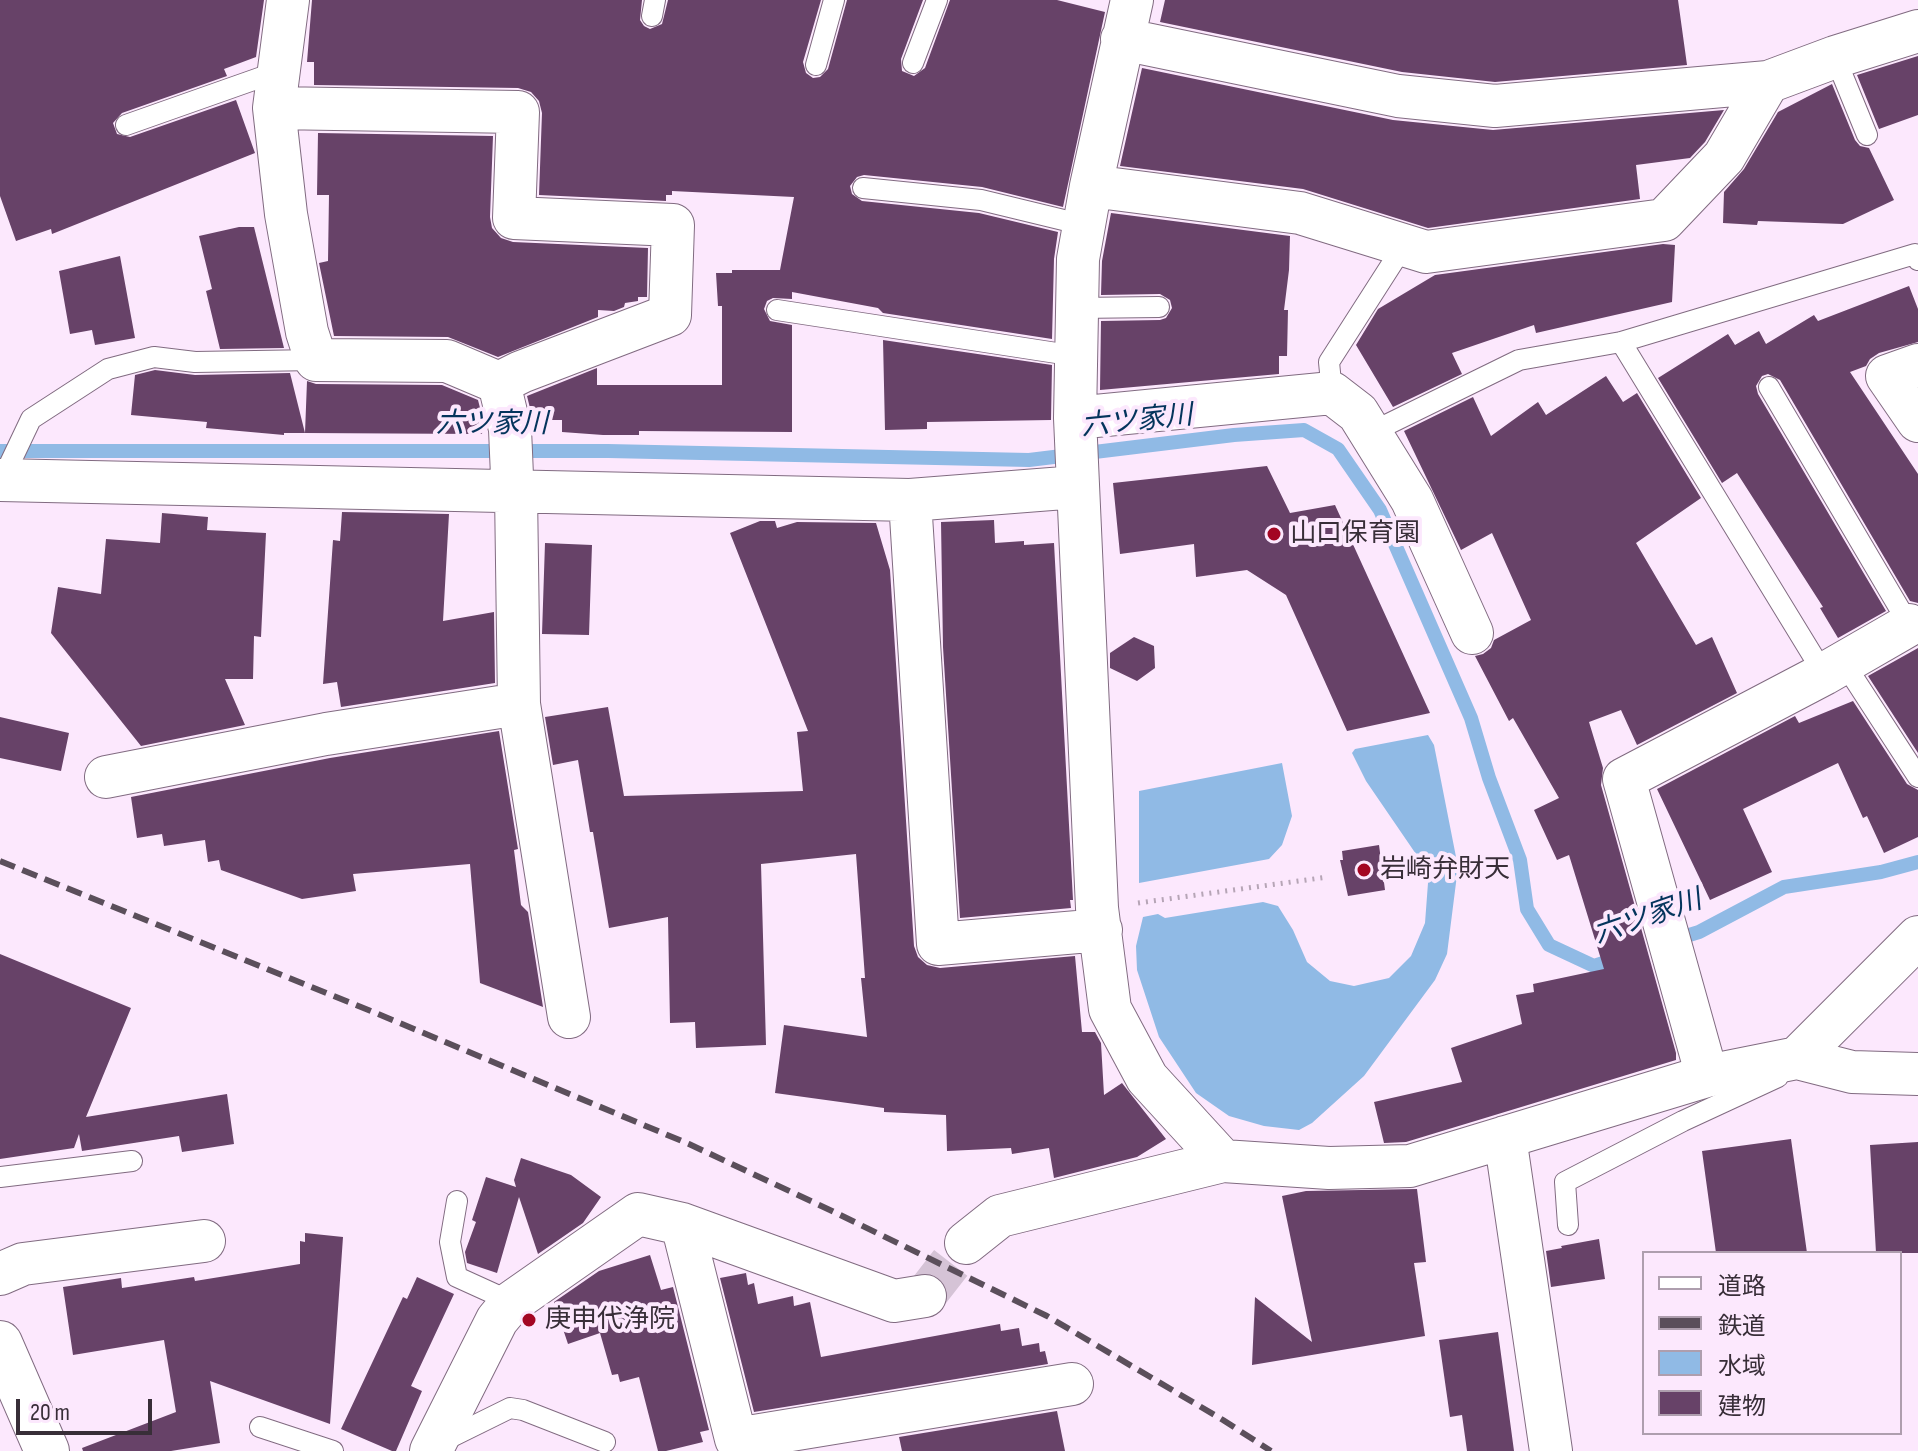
<!DOCTYPE html>
<meta charset="utf-8">
<style>
body{margin:0}
#map{position:relative;width:1918px;height:1451px;overflow:hidden;background:#fce8fd;font-family:"Sofia Sans Condensed","Noto Sans JP",sans-serif}
canvas{display:block}
.legend{position:absolute;left:1642px;top:1251px;width:260px;height:184px;box-sizing:border-box;background:#fce8fd;border:2px solid #ae9eae;margin:0;padding:10px 14px;list-style:none;font-size:24px;color:#382e38}
.legend li{display:flex;align-items:center;gap:16px;height:40px}
.legend b{width:40px;border:2px solid #ae9eae}
.scale{position:absolute;left:16px;top:1399px;width:136px;height:36px;box-sizing:border-box;border:4px solid #382e38;border-top:0;padding-left:10px;font-size:24px;line-height:28px;white-space:nowrap;color:#382e38;-webkit-text-stroke:6px #fce8fd;paint-order:stroke}
</style>
<div id="map">
<canvas width="1918" height="1451"></canvas>
<ul class="legend">
<li><b style="height:10px;background:#fff"></b>道路</li>
<li><b style="height:10px;background:#5b4f5b"></b>鉄道</li>
<li><b style="height:22px;background:#90bae5"></b>水域</li>
<li><b style="height:22px;background:#674268"></b>建物</li>
</ul>
<div class="scale">20 m</div>
</div>
<script>
const g = document.querySelector('canvas').getContext('2d');
g.lineJoin = 'round';
function paint(path, color) { g.fillStyle = color; g.fill(path, 'evenodd'); }
const poly = rows => new Path2D(rows.map(r => 'M' + r).join(''));
function stroke(path, color, width, dash) { g.strokeStyle = color; g.lineWidth = width; g.lineCap = dash ? 'butt' : 'round'; g.setLineDash(dash || []); g.stroke(path); }
function write(font, color, halo, rows, align = 'center') {
  g.font = font + ' "Sofia Sans Condensed","Noto Sans JP",sans-serif'; g.lineWidth = 8; g.setLineDash([]); g.textBaseline = 'middle'; g.strokeStyle = halo; g.fillStyle = color; for (const [text, x, y, turn = 0] of rows) {
    g.save(); g.translate(x, y); g.rotate((+turn || 0) * Math.PI / 180); g.textAlign = isNaN(turn) ? turn : align; if (halo) g.strokeText(text, 0, 0); g.fillText(text, 0, 0); g.restore();
  }
}
paint(poly([
 [1428,735,1434,745,1458,867,1447,954,1435,980,1364,1076,1312,1123,1299,1130,1264,1126,1229,1116,1196,1093,1159,1037,1137,970,1136,946,1143,917,1158,914,1165,918,1263,902,1278,906,1293,930,1307,962,1330,981,1354,986,1389,978,1411,956,1425,923,1428,883,1418,857,1366,781,1352,753,1355,749],
 [1282,763,1292,816,1282,845,1269,859,1139,883,1139,791]
]), '#90bae5');
stroke(poly([
 [0,451,608,451,1029,460,1234,435,1304,430,1338,449,1380,510,1471,718,1489,778,1520,860,1527,909,1549,945,1594,966,1619,958],
 [1673,940,1699,932,1784,887,1881,872,1918,862]
]), '#90bae5', 14);
paint(poly([
 [0,0,264,0,256,57,224,69,227,76,122,113,113,123,117,134,130,137,236,100,255,153,52,234,51,229,16,241,0,196],
 [312,0,642,0,640,20,644,26,650,29,662,24,668,0,821,0,803,62,806,73,813,78,820,77,828,69,847,0,923,0,901,59,902,71,914,76,925,68,950,0,1057,0,1105,12,1063,207,982,187,864,175,857,177,850,186,852,194,862,201,979,213,1058,232,1054,259,1052,339,883,313,878,308,792,292,792,299,773,298,767,301,764,309,770,321,792,325,792,432,639,431,639,435,603,435,562,432,562,420,533,420,527,396,597,368,597,385,722,385,722,306,718,306,716,273,732,273,732,270,780,270,794,197,672,191,672,195,666,195,666,201,539,195,542,113,539,101,531,92,518,88,314,85,314,62,307,62],
 [1165,0,1678,0,1687,65,1495,82,1402,72,1160,22],
 [1918,56,1918,115,1879,129,1857,75],
 [1142,68,1393,120,1493,130,1724,110,1705,142,1690,158,1636,165,1640,199,1428,228,1303,189,1120,166],
 [1832,84,1855,140,1860,146,1869,148,1894,200,1843,224,1758,221,1757,225,1723,223,1724,192,1744,169,1778,112],
 [318,133,493,136,490,217,492,228,501,238,513,242,648,248,647,297,638,297,638,301,625,303,624,307,614,311,598,310,598,317,498,357,448,337,334,336,319,263,328,261,329,195,317,195],
 [1111,213,1290,236,1289,270,1284,310,1288,310,1287,356,1279,356,1279,374,1100,390,1101,321,1160,320,1166,318,1172,308,1170,300,1160,294,1101,295,1102,261],
 [239,227,254,227,284,348,220,349,206,291,212,289,199,236],
 [1663,244,1675,245,1672,302,1536,333,1534,325,1452,353,1462,374,1393,407,1356,345,1378,309,1435,275],
 [120,256,135,338,95,345,92,330,70,334,59,271],
 [1909,286,1918,309,1918,342,1879,353,1870,359,1866,366,1850,372,1918,474,1918,603,1910,601,1780,380,1768,374,1762,376,1756,386,1758,394,1886,611,1838,638,1820,608,1823,607,1737,473,1722,483,1658,378,1728,334,1735,345,1759,331,1766,344,1814,315,1818,321],
 [883,340,1052,365,1051,420,927,422,927,429,885,430],
 [155,370,195,375,290,373,305,433,284,433,284,435,206,428,207,422,131,415,135,375],
 [1606,376,1623,402,1637,393,1701,498,1636,543,1696,645,1712,637,1737,693,1637,745,1621,710,1589,722,1603,768,1601,785,1676,1053,1676,1060,1406,1142,1384,1143,1374,1102,1462,1082,1451,1048,1522,1024,1516,995,1534,992,1533,984,1604,969,1569,855,1557,860,1534,810,1559,798,1513,718,1509,721,1475,656,1483,654,1491,648,1494,640,1531,620,1492,533,1461,550,1404,431,1473,397,1491,436,1538,402,1546,415],
 [307,381,316,384,442,385,478,400,483,420,482,434,305,433],
 [1267,466,1290,513,1335,505,1430,713,1347,731,1286,595,1247,570,1196,577,1194,544,1120,554,1113,483],
 [342,512,449,514,443,621,494,612,495,683,341,707,337,682,323,684,333,540,340,541],
 [162,513,208,517,207,530,266,533,261,637,254,636,253,679,225,679,245,725,141,746,51,633,58,587,101,594,106,539,160,543],
 [994,520,995,543,1024,541,1024,545,1054,543,1073,900,1070,900,1071,908,960,918,943,647,941,522],
 [760,521,775,521,777,528,797,522,876,523,890,570,914,946,918,957,927,965,940,968,1075,956,1082,1032,1095,1032,1101,1043,1104,1095,1122,1083,1166,1139,1137,1157,1054,1178,1049,1148,1012,1154,1011,1148,947,1151,946,1115,884,1112,884,1108,775,1093,784,1025,867,1037,861,978,865,978,856,854,761,864,766,1045,696,1048,695,1022,670,1023,668,917,609,928,593,832,590,832,578,760,553,765,545,717,608,707,624,796,803,791,797,732,808,731,730,533],
 [545,543,592,545,589,635,542,634],
 [1134,637,1154,646,1155,668,1137,681,1110,668,1110,653],
 [1918,648,1918,753,1868,676],
 [1853,701,1907,784,1918,790,1918,837,1884,853,1867,816,1863,818,1838,763,1743,809,1772,872,1710,900,1657,789,1795,716,1799,723],
 [0,717,69,733,61,771,0,758],
 [499,731,518,849,514,850,521,905,528,912,543,1007,480,983,470,864,353,874,356,891,302,899,221,870,219,860,208,862,205,840,164,846,162,834,137,838,131,797,330,758],
 [1379,845,1385,890,1348,896,1340,860,1343,860,1342,851],
 [0,954,131,1008,86,1117,227,1094,234,1144,182,1152,179,1136,82,1151,79,1134,74,1148,0,1159],
 [1791,1139,1807,1253,1716,1253,1702,1151],
 [1918,1142,1918,1253,1876,1253,1870,1145],
 [521,1158,571,1175,601,1197,583,1223,538,1254,519,1197,497,1273,467,1263,465,1252,476,1222,472,1220,486,1177,516,1187,514,1180],
 [1417,1189,1426,1262,1414,1263,1425,1336,1252,1365,1255,1297,1312,1342,1282,1196,1306,1191],
 [305,1233,343,1237,330,1424,210,1381,220,1443,171,1451,83,1451,82,1448,176,1412,164,1340,73,1355,63,1287,121,1278,122,1288,194,1277,195,1281,300,1264,300,1241,305,1242],
 [1599,1239,1605,1279,1551,1287,1546,1251,1562,1248,1561,1246],
 [650,1255,661,1290,673,1287,709,1430,700,1432,703,1442,666,1451,658,1451,639,1377,620,1382,618,1374,612,1375,600,1333,568,1344,554,1302,599,1271],
 [746,1273,748,1285,754,1283,758,1304,793,1296,794,1306,810,1302,821,1357,1000,1324,1001,1331,1019,1328,1022,1346,1039,1343,1040,1352,1045,1351,1048,1364,754,1412,720,1278],
 [417,1277,454,1294,411,1386,422,1391,396,1451,392,1451,341,1429,403,1297,407,1299],
 [1498,1332,1514,1451,1467,1451,1462,1415,1450,1417,1439,1340],
 [1057,1411,1065,1451,902,1451,899,1437]
]), '#674268');
stroke(poly([
 [925,1296,966,1243]
]), '#d5c3d6', 42, [42, 21]);
const lane = poly([
 [652,16,655,0],
 [1835,57,1867,135],
 [913,63,937,0],
 [816,65,834,0],
 [126,125,279,71],
 [863,188,981,200,1084,225],
 [1077,308,1159,307],
 [777,310,1076,356],
 [1621,342,1824,674],
 [1769,387,1911,628],
 [1332,393,1329,362,1404,245],
 [1370,433,1519,360,1621,342,1915,254,1918,260],
 [2,480,31,419,108,369,154,357,195,362,316,360],
 [1844,663,1918,777],
 [0,1177,132,1161],
 [457,1201,450,1242,457,1277,512,1302],
 [1568,1225,1565,1182,1683,1121,1778,1077],
 [260,1427,333,1451],
 [441,1442,510,1408,523,1410,605,1442]
]);
const street = poly([
 [288,0,274,108,286,214,307,332,316,360,447,361,499,383,510,429,512,476,516,492,519,704,569,1017],
 [1132,0,1091,186,1078,259,1075,418,1097,908,1110,1009,1147,1078,1223,1161],
 [1122,39,1398,96,1495,106,1768,82],
 [274,108,518,112,514,218,673,225,670,315,521,372,499,383],
 [1091,186,1300,213,1426,252,1664,220,1724,157,1768,82,1835,57,1918,31],
 [1918,365,1887,376,1918,421],
 [1075,418,1332,393,1358,413,1412,500,1472,633],
 [0,480,910,500,1077,487],
 [910,500,938,944,1101,930],
 [106,777,326,734,519,704],
 [1797,1058,1918,937],
 [1707,1076,1624,779,1824,674,1909,625],
 [1505,1137,1551,1451],
 [682,1224,736,1439,1072,1384],
 [966,1243,1000,1216,1223,1161,1329,1168,1410,1166,1707,1076,1797,1058,1852,1072,1918,1074],
 [0,1274,23,1264,204,1241],
 [431,1451,497,1320,512,1302,638,1214,682,1224,894,1301,925,1296]
]);
const primary = poly([
 [0,1343,47,1451]
]);
stroke(lane, '#816b81', 22);
stroke(street, '#816b81', 44);
stroke(primary, '#816b81', 46);
stroke(poly([
 [1138,903,1328,877]
]), '#b6a5b6', 5, [2, 6]);
stroke(lane, '#fff', 20);
stroke(street, '#fff', 42);
stroke(primary, '#fff', 44);
stroke(poly([
 [0,861,371,1011,689,1144,832,1211,1047,1316,1223,1420,1271,1451]
]), '#5b4f5b', 6, [16, 8]);
for (const [x, y, r, color] of [
 [1274,534,8,"#a30623"],
 [1364,870,8,"#a30623"],
 [529,1320,8,"#a30623"]
]) { const dot = new Path2D(); dot.arc(x, y, r, 0, 2 * Math.PI); g.fillStyle = color; g.fill(dot); stroke(dot, '#fce8fd', 3); }
write('26px', '#382e38', '#fce8fd', [
 ["山口保育園",1290,534],
 ["岩崎弁財天",1380,870],
 ["庚申代浄院",545,1320]
], 'left');
write('italic 28px', '#04345c', '#fce8fd', [
 ["六ツ家川",1137,422,-6],
 ["六ツ家川",492,425],
 ["六ツ家川",1648,918,-19]
]);
</script>
